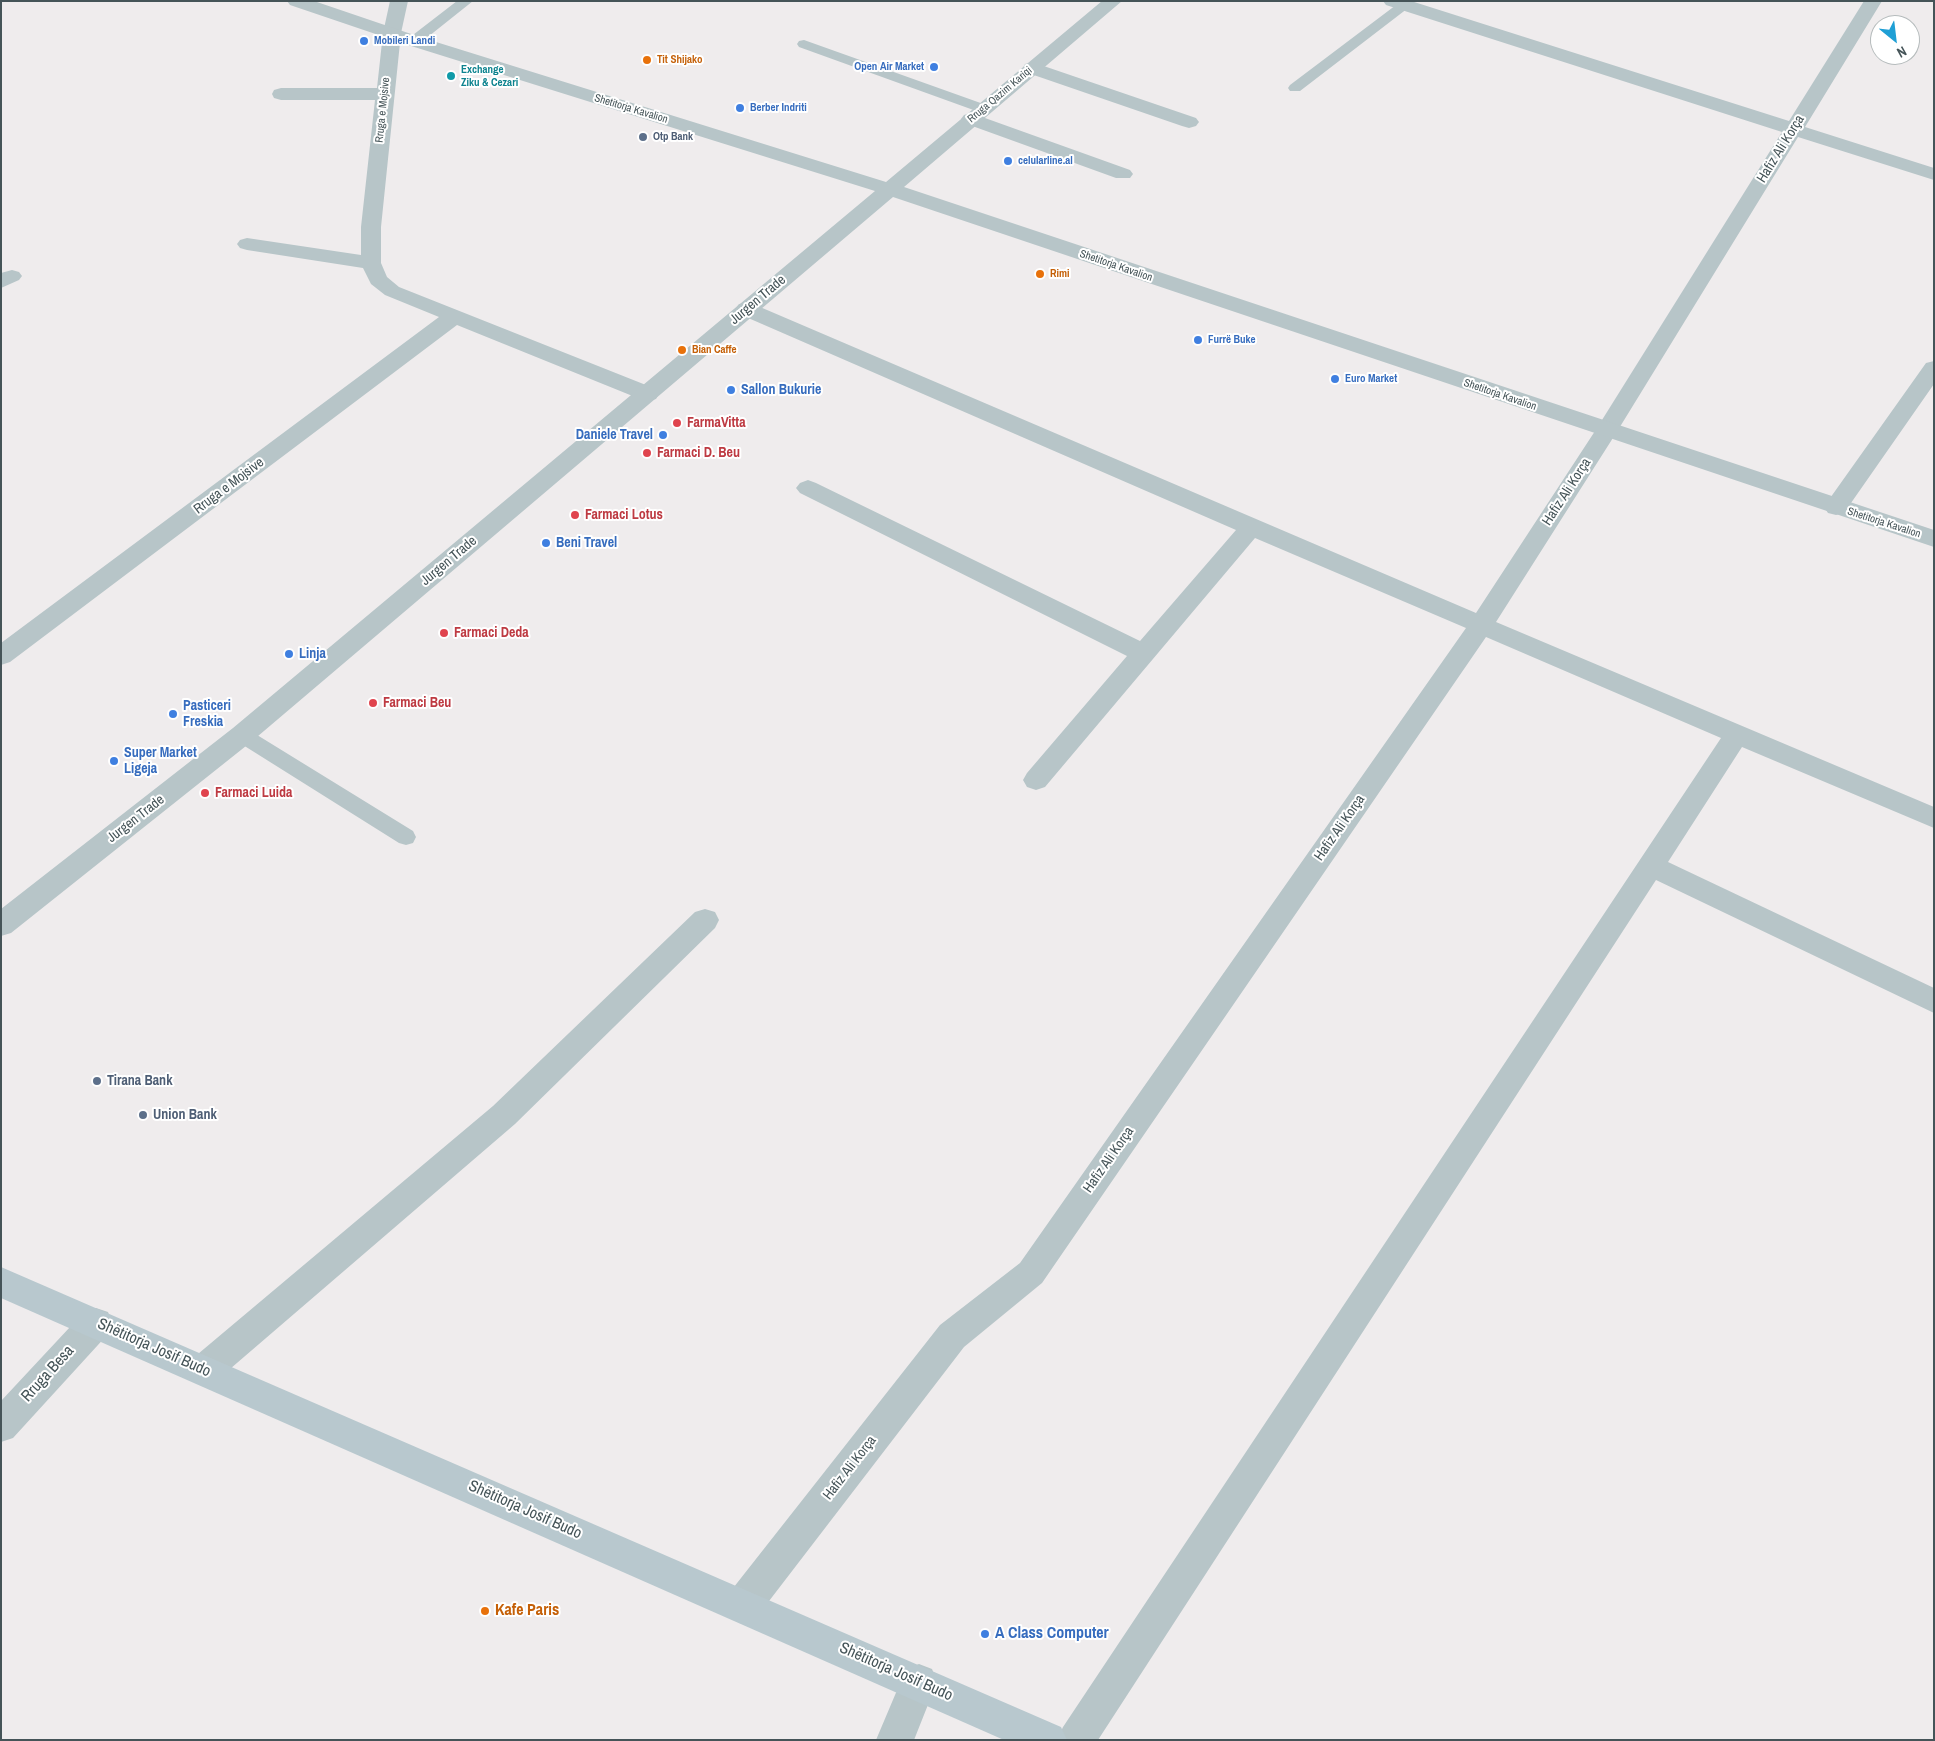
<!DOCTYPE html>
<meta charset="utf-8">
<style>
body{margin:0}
#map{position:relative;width:1935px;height:1741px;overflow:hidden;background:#efeced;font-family:"Archivo Narrow",sans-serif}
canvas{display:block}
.frame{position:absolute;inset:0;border:2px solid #455458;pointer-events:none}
.north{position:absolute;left:1870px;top:15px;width:50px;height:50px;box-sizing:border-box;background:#fff;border:1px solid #b5bbbc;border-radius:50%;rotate:151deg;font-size:14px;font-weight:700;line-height:20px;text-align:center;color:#455458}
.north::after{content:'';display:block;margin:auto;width:18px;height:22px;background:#1f9fd5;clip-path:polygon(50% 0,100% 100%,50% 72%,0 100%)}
</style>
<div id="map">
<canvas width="1935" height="1741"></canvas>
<div class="frame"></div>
<div class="north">N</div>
</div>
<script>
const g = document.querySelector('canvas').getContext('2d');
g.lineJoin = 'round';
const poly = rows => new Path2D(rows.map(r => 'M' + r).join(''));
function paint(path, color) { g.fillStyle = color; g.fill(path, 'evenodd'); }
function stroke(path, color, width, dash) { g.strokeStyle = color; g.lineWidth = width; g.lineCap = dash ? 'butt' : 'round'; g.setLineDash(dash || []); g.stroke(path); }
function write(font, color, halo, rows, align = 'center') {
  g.font = font + ' "Archivo Narrow",sans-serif'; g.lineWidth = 4; g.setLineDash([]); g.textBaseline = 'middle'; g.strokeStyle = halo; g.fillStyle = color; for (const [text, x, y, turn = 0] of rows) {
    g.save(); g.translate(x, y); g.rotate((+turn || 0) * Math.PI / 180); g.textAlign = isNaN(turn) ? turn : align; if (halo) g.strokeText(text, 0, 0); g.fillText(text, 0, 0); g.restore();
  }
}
paint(poly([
 [457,1,473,1,419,44,409,44,407,41,409,38,457,1],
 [1400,2,1410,2,1412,5,1300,91,1290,91,1288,88,1290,85,1400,2],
 [804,40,989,106,991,109,989,112,979,112,799,47,797,44,799,41,804,40],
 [242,728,249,730,413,831,416,837,413,843,406,845,399,843,235,740,232,735,235,730,242,728]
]), '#b7c5c8');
paint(poly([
 [390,1,408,1,401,33,381,227,381,263,387,277,399,287,656,389,659,394,656,399,648,401,640,399,457,325,10,662,1,665,1,643,439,317,385,295,371,284,363,268,247,250,240,248,237,244,240,240,247,238,361,255,361,227,375,100,281,100,274,98,272,94,274,90,281,88,377,88,383,33,390,1],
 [1383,1,1411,1,1789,121,1864,1,1882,1,1805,127,1934,168,1934,180,1798,137,1618,430,1496,622,1934,807,1934,828,1742,747,1668,862,1934,988,1934,1013,1656,880,1098,1740,1057,1740,1063,1727,1721,738,1486,637,1042,1283,964,1347,756,1618,743,1623,730,1618,725,1605,730,1592,940,1325,1020,1263,1466,628,1255,538,1045,787,1036,790,1027,787,1023,780,1027,773,1127,656,800,493,796,488,800,483,808,480,816,483,1140,641,1236,530,739,314,735,309,739,304,746,303,753,304,1476,613,1597,428,1782,132,1386,5,1383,1],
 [1032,62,1196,118,1199,122,1196,126,1189,128,1182,126,1025,72,1023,68,1025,64,1032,62],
 [971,113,1130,170,1133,174,1130,178,1116,178,964,123,961,119,964,115,971,113],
 [12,270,19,272,22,276,19,280,1,288,1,273,12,270],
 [1934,361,1934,384,1844,513,1836,515,1828,513,1824,507,1828,501,1926,363,1934,361],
 [705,909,715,912,719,920,715,928,515,1124,216,1381,204,1386,192,1381,187,1370,192,1359,493,1106,695,912,705,909],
 [96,1308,108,1312,112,1323,108,1334,13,1438,1,1442,1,1401,84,1312,96,1308],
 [919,1664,932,1669,937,1682,914,1740,876,1740,906,1669,919,1664]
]), '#b7c5c8');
paint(poly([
 [287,1,314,1,420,37,886,182,1102,1,1122,1,904,187,1934,530,1934,547,893,197,251,742,11,933,1,936,1,909,233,728,875,191,408,45,290,5,287,1]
]), '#b7c5c8');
paint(poly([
 [1,1267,1061,1727,1067,1740,1004,1740,1,1298,1,1267]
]), '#b8c8ce');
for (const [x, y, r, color] of [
 [364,41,5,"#3f7fe0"],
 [647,60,5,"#e8710a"],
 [934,67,5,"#3f7fe0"],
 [451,76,5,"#0f9aa8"],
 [740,108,5,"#3f7fe0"],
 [643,137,5,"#5c6f8a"],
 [1008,161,5,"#3f7fe0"],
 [1040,274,5,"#e8710a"],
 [1198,340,5,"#3f7fe0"],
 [682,350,5,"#e8710a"],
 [1335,379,5,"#3f7fe0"],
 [731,390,5,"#3f7fe0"],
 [677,423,5,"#e0444e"],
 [663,435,5,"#3f7fe0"],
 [647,453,5,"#e0444e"],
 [575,515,5,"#e0444e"],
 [546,543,5,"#3f7fe0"],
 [444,633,5,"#e0444e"],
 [289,654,5,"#3f7fe0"],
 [373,703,5,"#e0444e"],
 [173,714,5,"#3f7fe0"],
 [114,761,5,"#3f7fe0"],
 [205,793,5,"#e0444e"],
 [97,1081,5,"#5c6f8a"],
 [143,1115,5,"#5c6f8a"],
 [485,1611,5,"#e8710a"],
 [985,1634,5,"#3f7fe0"]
]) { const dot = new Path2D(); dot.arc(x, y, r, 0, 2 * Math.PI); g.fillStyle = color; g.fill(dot); stroke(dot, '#fff', 2); }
write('bold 11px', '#366cbe', '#fff', [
 ["Mobileri Landi",374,41],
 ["Open Air Market",924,67,"right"],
 ["Berber Indriti",750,108],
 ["celularline.al",1018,161],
 ["Furrë Buke",1208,340],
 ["Euro Market",1345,379]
], 'left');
write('bold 11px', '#c56008', '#fff', [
 ["Tit Shijako",657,60],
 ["Rimi",1050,274],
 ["Bian Caffe",692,350]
], 'left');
write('bold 11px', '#0d838f', '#fff', [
 ["Exchange",461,70],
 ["Ziku & Cezari",461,83]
], 'left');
write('11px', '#455458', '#fff', [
 ["Rruga Qazim Kariqi",1000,95,-40],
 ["Shetitorja Kavalion",631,109,17],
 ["Rruga e Mojsive",383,110,-84],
 ["Shetitorja Kavalion",1116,266,19],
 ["Shetitorja Kavalion",1500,395,19],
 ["Shetitorja Kavalion",1884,523,18]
]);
write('bold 11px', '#4e5e75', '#fff', [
 ["Otp Bank",653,137]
], 'left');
write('14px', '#455458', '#fff', [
 ["Hafiz Ali Korça",1781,149,-58],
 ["Jurgen Trade",758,300,-40],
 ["Rruga e Mojsive",229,486,-37],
 ["Hafiz Ali Korça",1567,492,-57],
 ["Jurgen Trade",449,561,-40],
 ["Jurgen Trade",136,819,-38],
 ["Hafiz Ali Korça",1340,828,-55],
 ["Hafiz Ali Korça",1109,1160,-55],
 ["Hafiz Ali Korça",850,1468,-52]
]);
write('bold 14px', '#366cbe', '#fff', [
 ["Sallon Bukurie",741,390],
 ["Daniele Travel",653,435,"right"],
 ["Beni Travel",556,543],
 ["Linja",299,654],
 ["Pasticeri",183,706],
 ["Freskia",183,722],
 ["Super Market",124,753],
 ["Ligeja",124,769]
], 'left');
write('bold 14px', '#be3a42', '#fff', [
 ["FarmaVitta",687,423],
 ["Farmaci D. Beu",657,453],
 ["Farmaci Lotus",585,515],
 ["Farmaci Deda",454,633],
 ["Farmaci Beu",383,703],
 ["Farmaci Luida",215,793]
], 'left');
write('bold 14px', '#4e5e75', '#fff', [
 ["Tirana Bank",107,1081],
 ["Union Bank",153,1115]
], 'left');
write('16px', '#455458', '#fff', [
 ["Shëtitorja Josif Budo",154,1348,24],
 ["Rruga Besa",48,1374,-48],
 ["Shëtitorja Josif Budo",525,1510,24],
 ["Shëtitorja Josif Budo",896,1672,24]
]);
write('bold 16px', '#c56008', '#fff', [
 ["Kafe Paris",495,1611]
], 'left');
write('bold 16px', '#366cbe', '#fff', [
 ["A Class Computer",995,1634]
], 'left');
</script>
